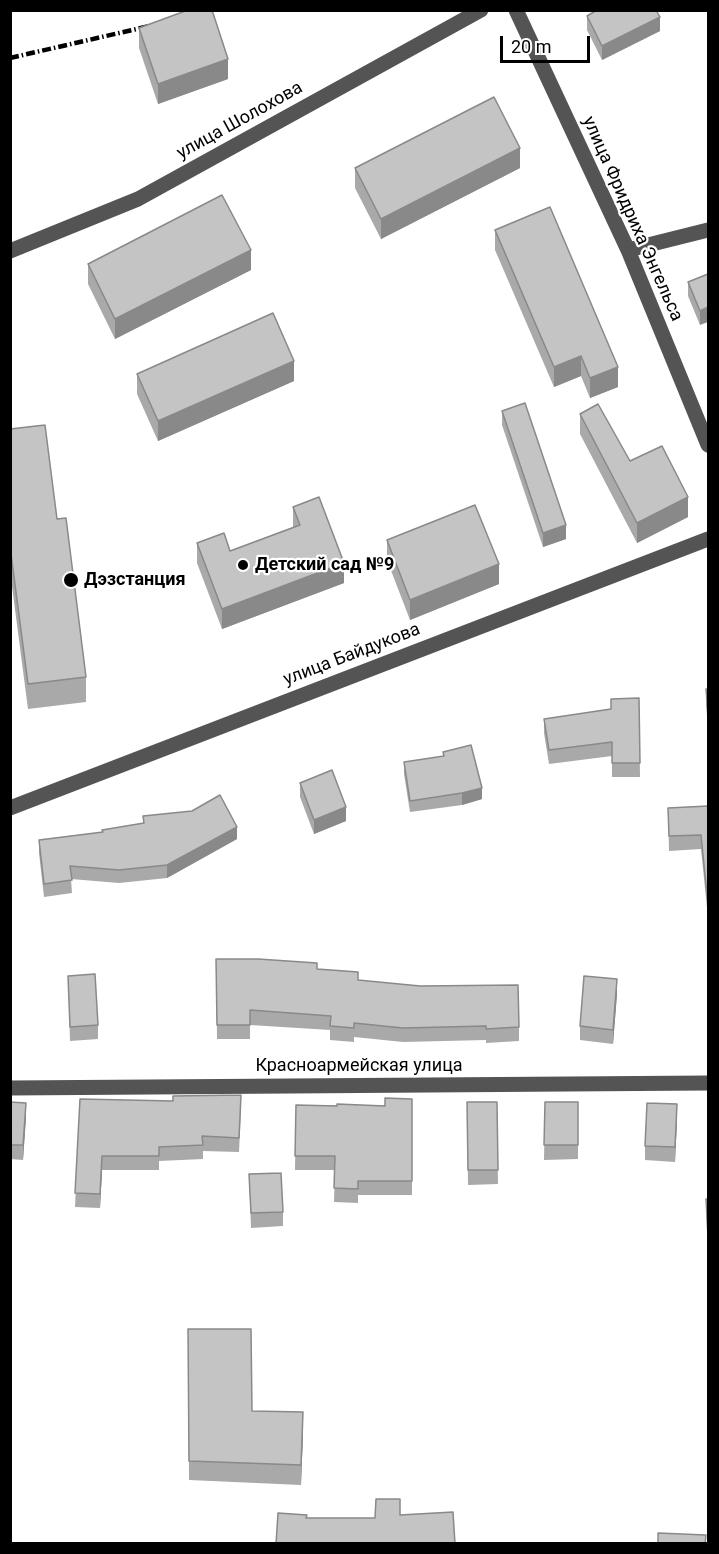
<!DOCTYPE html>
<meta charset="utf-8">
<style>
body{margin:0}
#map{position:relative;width:719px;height:1554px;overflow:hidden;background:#fff;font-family:Roboto,sans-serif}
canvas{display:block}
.frame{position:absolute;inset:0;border:12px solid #000;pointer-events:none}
.scale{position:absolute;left:500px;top:36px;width:90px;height:27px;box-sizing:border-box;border:3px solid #000;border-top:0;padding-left:8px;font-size:18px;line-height:21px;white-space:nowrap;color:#000;-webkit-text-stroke:4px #fff;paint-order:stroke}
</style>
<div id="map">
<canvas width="719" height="1554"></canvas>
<div class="frame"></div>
<div class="scale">20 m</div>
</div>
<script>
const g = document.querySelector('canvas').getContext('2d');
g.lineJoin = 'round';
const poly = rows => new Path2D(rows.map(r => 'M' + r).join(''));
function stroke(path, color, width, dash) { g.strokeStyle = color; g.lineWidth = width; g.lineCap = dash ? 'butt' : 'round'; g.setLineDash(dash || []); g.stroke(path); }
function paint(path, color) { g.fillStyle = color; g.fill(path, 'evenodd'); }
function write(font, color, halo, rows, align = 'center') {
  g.font = font + ' Roboto,sans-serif'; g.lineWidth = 4.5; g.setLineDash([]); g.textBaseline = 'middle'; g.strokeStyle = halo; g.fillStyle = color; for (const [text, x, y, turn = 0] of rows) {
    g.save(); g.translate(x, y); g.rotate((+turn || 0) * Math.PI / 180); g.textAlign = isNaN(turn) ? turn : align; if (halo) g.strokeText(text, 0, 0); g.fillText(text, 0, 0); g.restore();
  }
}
stroke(poly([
 [516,10,628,250,708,445],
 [628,250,708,230],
 [10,251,138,199,481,10],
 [10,808,708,539],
 [10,1088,708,1083]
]), '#545454', 15);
stroke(poly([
 [10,58,154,25]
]), '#000', 4.5, [9, 3, 1.5, 3]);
paint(poly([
 [587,16,660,31,602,60,587,30],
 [139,28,228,79,158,104,139,48],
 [355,168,520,168,381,239,355,188],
 [495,230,618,387,590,398,581,376,554,387,495,250],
 [88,264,251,270,115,339,88,284],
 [708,274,700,325,688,296,688,282],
 [137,374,294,381,158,441,137,394],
 [502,411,566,539,543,547,502,425],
 [580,414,630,461,688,517,637,543,580,434],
 [10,429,57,519,86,677,86,702,28,709,10,571],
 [293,507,344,583,222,629,197,563,197,543,230,551,293,527],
 [387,540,499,584,410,620,387,560],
 [706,689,708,689,708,730,706,703],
 [639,698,640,777,612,777,612,756,549,764,544,733,544,719,611,709],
 [443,752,482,799,462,805,410,812,404,774,404,762,443,757],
 [300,783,346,821,314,834,300,797],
 [708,806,708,918,701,849,669,851,668,808],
 [143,816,237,839,167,878,119,883,71,879,72,893,44,897,39,853,39,840,102,832,143,823],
 [216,959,317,969,358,980,519,1027,519,1041,486,1043,486,1040,403,1042,354,1037,354,1042,330,1040,330,1030,250,1025,250,1039,217,1039],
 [68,976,98,1025,98,1039,70,1041],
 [617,994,613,1044,580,1040,580,1026],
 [80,1099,241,1109,239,1152,203,1151,203,1159,159,1161,159,1170,102,1170,100,1208,75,1207],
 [412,1099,412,1195,358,1195,358,1203,334,1202,335,1170,295,1170,296,1105,385,1106],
 [10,1102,26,1117,23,1160,10,1159],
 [467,1102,497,1102,498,1184,468,1185],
 [545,1102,578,1102,578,1159,544,1160],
 [677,1118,675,1162,645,1160,645,1146],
 [249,1174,283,1212,283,1226,251,1228],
 [706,1199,708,1199,708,1251],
 [188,1329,252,1411,303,1432,301,1485,189,1480]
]), '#a9a9a9');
paint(poly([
 [660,17,660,31,602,60,602,46],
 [228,59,228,79,158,104,158,84],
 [520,148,520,168,381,239,381,219],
 [251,250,251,270,115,339,115,319],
 [708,307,708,322,700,325,700,311],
 [581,356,581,376,554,387,554,367],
 [294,361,294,381,158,441,158,421],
 [618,367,618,387,590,398,590,378],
 [688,497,688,517,637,543,637,523],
 [566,525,566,539,543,547,543,533],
 [344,563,344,583,222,629,222,609],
 [499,564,499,584,410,620,410,600],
 [482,788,482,799,462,805,462,793],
 [346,807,346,821,314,834,314,820],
 [237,827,237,839,167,878,167,865],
 [617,979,617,994,613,1044,613,1030],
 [26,1103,26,1117,23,1160,23,1145],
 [677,1104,677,1118,675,1162,675,1147],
 [102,1156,102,1170,100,1208,100,1194],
 [303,1412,303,1432,301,1485,301,1465]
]), '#898989');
const building = poly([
 [188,10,212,10,228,59,158,84,139,28,188,10],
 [597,10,656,10,660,17,602,46,587,16,597,10],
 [494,97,520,148,381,219,355,168,494,97],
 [222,195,251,250,115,319,88,264,222,195],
 [550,207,618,367,590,378,581,356,554,367,495,230,550,207],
 [708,274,708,307,700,311,688,282,708,274],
 [273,313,294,361,158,421,137,374,273,313],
 [525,403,566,525,543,533,502,411,525,403],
 [598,404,630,461,662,446,688,497,637,523,580,414,598,404],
 [45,425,57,519,66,518,86,677,28,684,10,546,10,429,45,425],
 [319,497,344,563,222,609,197,543,224,533,230,551,300,525,293,507,319,497],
 [475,505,499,564,410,600,387,540,475,505],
 [706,689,708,689,708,715,706,689],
 [639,698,640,763,612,763,612,742,549,750,544,719,611,709,611,699,639,698],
 [471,745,482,788,462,793,410,801,404,762,444,756,443,752,471,745],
 [332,770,346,807,314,820,300,783,332,770],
 [220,795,237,827,167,865,119,870,70,866,72,880,44,884,39,840,103,832,102,830,144,823,143,816,192,811,220,795],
 [708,806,708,904,701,835,669,836,668,808,708,806],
 [216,959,258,959,317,963,317,969,358,972,358,980,420,986,518,985,519,1027,486,1029,486,1026,403,1028,354,1023,354,1028,330,1026,331,1016,250,1010,250,1025,217,1025,216,959],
 [95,974,98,1025,70,1027,68,976,95,974],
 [584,976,617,979,613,1030,580,1026,584,976],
 [241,1095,239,1138,202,1136,203,1145,159,1147,159,1156,102,1156,100,1194,75,1193,80,1099,173,1101,173,1096,241,1095],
 [385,1098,412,1099,412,1181,358,1181,358,1189,334,1188,335,1156,295,1156,296,1105,337,1106,337,1104,385,1106,385,1098],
 [10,1102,26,1103,23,1145,10,1145,10,1102],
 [467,1102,497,1102,498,1170,468,1170,467,1102],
 [545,1102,578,1102,578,1145,544,1145,545,1102],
 [647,1103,677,1104,675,1147,645,1146,647,1103],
 [281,1173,283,1212,251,1213,249,1174,281,1173],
 [706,1199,708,1199,708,1237,706,1199],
 [188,1329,251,1329,252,1411,303,1412,301,1465,189,1461,188,1329],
 [376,1499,400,1499,400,1515,453,1512,455,1544,276,1544,278,1513,307,1515,306,1518,375,1518,376,1499],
 [658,1533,706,1535,705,1544,658,1544,658,1533]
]);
paint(building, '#c4c4c4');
stroke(building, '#898989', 1.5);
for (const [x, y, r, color] of [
 [243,565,6,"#000"],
 [71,580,8,"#000"]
]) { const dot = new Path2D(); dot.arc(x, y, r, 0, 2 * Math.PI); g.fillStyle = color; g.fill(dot); stroke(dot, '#fff', 2); }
write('18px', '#000', '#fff', [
 ["улица Шолохова",240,121,-29],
 ["улица Фридриха Энгельса",632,219,66],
 ["улица Байдукова",352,655,-21],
 ["Красноармейская улица",359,1066]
]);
write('bold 18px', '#000', '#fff', [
 ["Детский сад №9",255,565],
 ["Дэзстанция",84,580]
], 'left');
</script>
